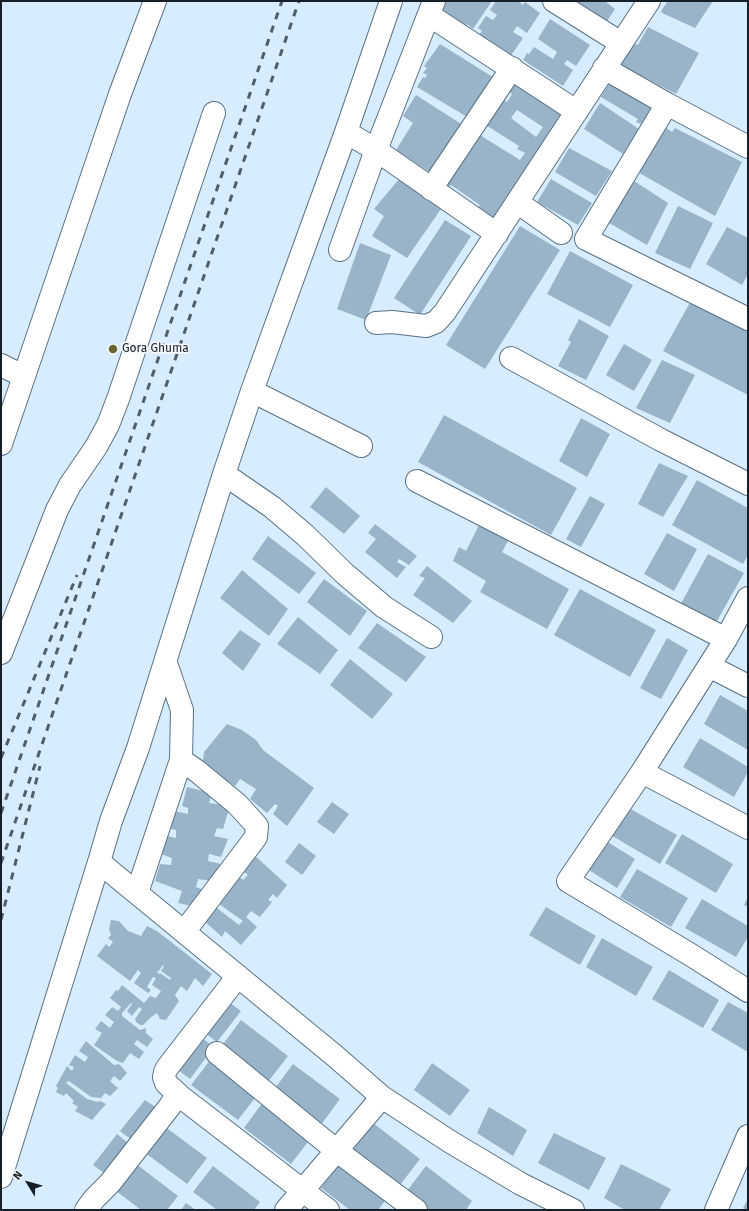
<!DOCTYPE html>
<style>
body{margin:0}
#map{position:relative;width:749px;height:1211px;overflow:hidden;background:#d7edff;font-family:"Fira Sans",sans-serif}
canvas{display:block}
.frame{position:absolute;inset:0;border:2px solid #151f27;pointer-events:none}
.north{position:absolute;left:8px;top:1163px;width:40px;height:40px;-webkit-text-stroke:3px #f3f8fc;paint-order:stroke;rotate:307deg;font-size:11px;font-weight:700;line-height:16px;text-align:center;color:#151f27}
.north::after{content:'';display:block;margin:auto;width:14px;height:18px;background:#151f27;clip-path:polygon(50% 0,100% 100%,50% 72%,0 100%)}
</style>
<div id="map">
<canvas width="749" height="1211"></canvas>
<div class="frame"></div>
<div class="north">N</div>
</div>
<script>
const g = document.querySelector('canvas').getContext('2d');
g.lineJoin = 'round';
function paint(path, color) { g.fillStyle = color; g.fill(path, 'evenodd'); }
const poly = rows => new Path2D(rows.map(r => 'M' + r).join(''));
function stroke(path, color, width, dash) { g.strokeStyle = color; g.lineWidth = width; g.lineCap = dash ? 'butt' : 'round'; g.setLineDash(dash || []); g.stroke(path); }
function write(font, color, halo, rows, align = 'center') {
  g.font = font + ' "Fira Sans",sans-serif'; g.lineWidth = 3.5; g.setLineDash([]); g.textBaseline = 'middle'; g.strokeStyle = halo; g.fillStyle = color; for (const [text, x, y, turn = 0] of rows) {
    g.save(); g.translate(x, y); g.rotate((+turn || 0) * Math.PI / 180); g.textAlign = isNaN(turn) ? turn : align; if (halo) g.strokeText(text, 0, 0); g.fillText(text, 0, 0); g.restore();
  }
}
paint(poly([
 [435,1,492,1,473,29,467,24,464,29,437,10],
 [496,1,518,1,523,5,525,2,540,13,527,33,517,26,513,32,523,38,510,57,477,38,482,31,478,28,486,16,493,20,497,15,490,10],
 [569,1,606,1,606,2,615,9,605,24],
 [668,1,713,1,695,28,662,13,661,11],
 [550,19,590,45,576,66,567,60,564,64,573,70,563,86,523,60,527,53,529,54,534,47,553,59,557,52,538,39],
 [648,27,699,53,676,94,621,65,633,43,638,45],
 [440,44,496,79,469,118,417,87,423,77,425,78,427,75,423,73,427,68,424,66],
 [512,82,564,114,508,199,492,219,476,210,480,205,451,185,448,188,441,184,475,132,520,160,525,153,517,149,519,146,481,122,498,95,507,102,512,94,507,90],
 [517,110,543,127,536,137,511,118],
 [609,84,658,112,649,127,636,122,638,119,601,97],
 [416,95,466,127,434,175,396,150,413,123,403,116],
 [600,103,639,129,623,154,584,129],
 [661,124,672,132,675,128,742,162,715,216,634,170],
 [569,148,612,171,596,196,555,172],
 [628,177,668,203,647,245,604,220],
 [399,179,441,209,407,258,372,236,384,216,374,209],
 [551,179,592,203,578,225,537,202],
 [678,206,713,223,690,269,655,253],
 [445,220,471,236,420,315,394,298],
 [520,226,560,250,485,369,446,345],
 [727,227,748,238,748,274,742,285,706,264],
 [360,243,391,255,366,320,337,309],
 [570,251,633,285,610,327,547,294],
 [692,299,748,328,748,395,663,351],
 [579,319,609,336,586,380,558,366,571,342,568,340],
 [624,344,652,360,634,391,606,375],
 [662,360,695,375,670,423,636,408],
 [444,415,577,488,551,535,418,462],
 [581,418,610,434,587,477,559,461],
 [659,463,688,476,663,517,638,504],
 [697,480,748,508,748,555,743,564,672,525],
 [326,487,360,516,344,534,310,507],
 [590,496,605,504,581,547,566,539],
 [480,523,509,539,502,552,569,589,547,629,480,592,486,581,453,561,459,547,466,551],
 [375,524,417,556,409,565,399,559,397,562,406,567,397,578,365,552,376,539,368,533],
 [667,533,697,549,674,591,644,574],
 [268,536,316,573,299,594,252,559],
 [708,554,744,573,713,628,678,609],
 [427,566,472,601,453,623,413,595,425,578,419,576],
 [242,570,288,609,269,636,220,598],
 [324,579,367,611,350,636,307,602],
 [580,589,656,630,630,677,554,635],
 [298,617,338,650,320,674,277,644],
 [377,623,426,657,406,682,358,648],
 [240,630,261,644,243,671,222,653],
 [667,638,688,650,661,699,640,688],
 [350,659,393,694,372,719,330,685],
 [720,695,748,711,748,750,704,724],
 [227,724,242,730,256,740,263,750,314,788,287,826,273,814,278,806,275,804,267,813,250,799,256,789,240,779,235,786,220,776,203,761,204,752],
 [700,738,748,767,748,772,734,797,683,767],
 [187,787,212,793,209,803,230,806,223,829,217,828,214,836,228,839,221,857,209,854,208,861,221,864,211,881,198,879,196,887,204,890,196,907,178,903,182,891,155,881,160,864,171,865,172,858,158,853,162,835,176,838,176,830,168,828,174,811,188,814,188,808,182,806],
 [332,802,349,814,334,834,317,822],
 [625,806,677,835,660,864,609,834],
 [682,834,733,864,716,893,665,863],
 [606,841,635,859,617,888,589,870],
 [299,843,316,856,302,875,285,862],
 [253,854,287,885,277,898,273,894,268,900,272,902,260,917,251,911,246,917,257,927,241,945,225,931,222,937,202,919,213,905,239,925,243,921,219,904,234,873,243,880,248,875,240,869],
 [637,869,688,898,671,927,620,897],
 [748,897,748,907,744,905],
 [702,899,748,926,748,937,736,957,685,928],
 [546,907,596,936,580,965,529,935],
 [111,920,119,921,128,931,141,936,147,926,157,931,212,974,203,986,195,978,187,991,181,986,175,995,179,1001,166,1020,160,1019,157,1013,150,1018,143,1025,140,1025,136,1022,135,1019,142,1009,139,1007,132,1016,127,1011,132,1004,131,1003,122,1013,122,1016,140,1030,146,1028,146,1033,153,1039,147,1047,137,1040,134,1044,144,1052,139,1059,130,1053,123,1063,117,1061,94,1045,102,1033,95,1029,101,1021,110,1028,114,1022,105,1015,112,1007,118,1011,121,1007,110,998,116,990,118,991,122,985,144,1003,150,996,156,998,161,991,152,985,156,978,153,977,147,987,151,990,148,993,134,983,141,973,138,970,130,981,97,956,106,944,109,947,113,942,108,938,111,935,109,929],
 [163,965,164,966,161,971,171,978,170,980,160,973,159,974,157,973],
 [602,938,653,967,636,996,586,967],
 [669,970,719,1000,703,1028,652,999],
 [225,999,241,1011,217,1042,201,1030],
 [728,1002,748,1013,748,1052,711,1030],
 [241,1020,288,1056,268,1082,221,1047],
 [197,1034,214,1047,190,1079,174,1067],
 [86,1041,114,1065,119,1064,127,1073,120,1081,114,1076,110,1081,118,1088,110,1096,105,1093,101,1098,91,1097,69,1081,66,1083,87,1099,98,1102,100,1101,106,1104,92,1120,75,1111,78,1107,72,1103,74,1101,66,1093,64,1096,56,1092,58,1088,56,1086,67,1066,72,1071,74,1067,69,1065,75,1055,85,1062,88,1057,79,1051],
 [211,1059,258,1094,238,1120,191,1085],
 [432,1063,470,1090,450,1116,414,1090],
 [293,1064,340,1099,320,1126,273,1091],
 [145,1100,163,1112,137,1144,120,1131],
 [263,1102,311,1138,291,1164,244,1128],
 [489,1107,527,1130,513,1156,477,1133],
 [160,1123,207,1158,187,1184,140,1149],
 [373,1123,420,1159,400,1185,353,1150],
 [554,1133,606,1158,589,1190,538,1163],
 [117,1134,134,1148,111,1178,93,1165],
 [131,1160,178,1196,167,1210,141,1210,111,1187],
 [341,1161,388,1197,378,1210,350,1210,321,1188],
 [621,1164,671,1189,659,1210,625,1210,604,1198],
 [213,1166,260,1202,254,1210,217,1210,193,1192],
 [426,1166,472,1201,466,1210,429,1210,406,1192],
 [748,1199,748,1210,746,1210,743,1208],
 [186,1203,196,1210,181,1210]
]), '#99b3c8');
const minor = poly([
 [391,1,346,132,252,391,224,474,138,748,111,821,99,862,335,1056,382,1097,449,1141,521,1184,573,1210],
 [554,1,621,43],
 [429,15,576,111],
 [604,68,667,104,748,147],
 [667,104,586,239,748,319],
 [346,132,376,150,497,234],
 [431,189,512,68],
 [517,202,561,233],
 [340,250,376,150,434,1],
 [376,323,392,322,426,326,436,322,445,312,649,1],
 [511,358,661,440,748,484],
 [1,365,23,376],
 [252,391,361,446],
 [1,444,120,94,155,1],
 [224,474,272,507,305,535,345,574,384,607,431,637],
 [417,481,726,639],
 [748,598,726,639,642,772,568,881,691,955,748,991],
 [1,653,57,510,70,485,96,447,108,425,118,399,214,113],
 [709,666,748,686],
 [181,760,197,771,237,804,257,826,256,837,184,932],
 [642,772,748,828],
 [137,893,181,760,182,710,166,663],
 [238,976,167,1068,165,1072,164,1077,166,1083,181,1097,328,1210],
 [217,1053,337,1151,416,1210],
 [1,1177,99,862],
 [86,1210,94,1199,110,1183,170,1106,177,1094],
 [286,1210,382,1097],
 [716,1210,748,1136]
]);
stroke(minor, '#597184', 24);
stroke(minor, '#fff', 22);
stroke(poly([
 [1,758,77,575],
 [1,813,282,1],
 [1,863,299,1],
 [1,920,40,766]
]), '#505e69', 3, [7, 7]);
for (const [x, y, r, color] of [
 [113,349,5,"#6b622f"]
]) { const dot = new Path2D(); dot.arc(x, y, r, 0, 2 * Math.PI); g.fillStyle = color; g.fill(dot); stroke(dot, '#f3f8fc', 1.5); }
write('12px', '#151f27', '#f3f8fc', [
 ["Gora Ghuma",122,349]
], 'left');
</script>
